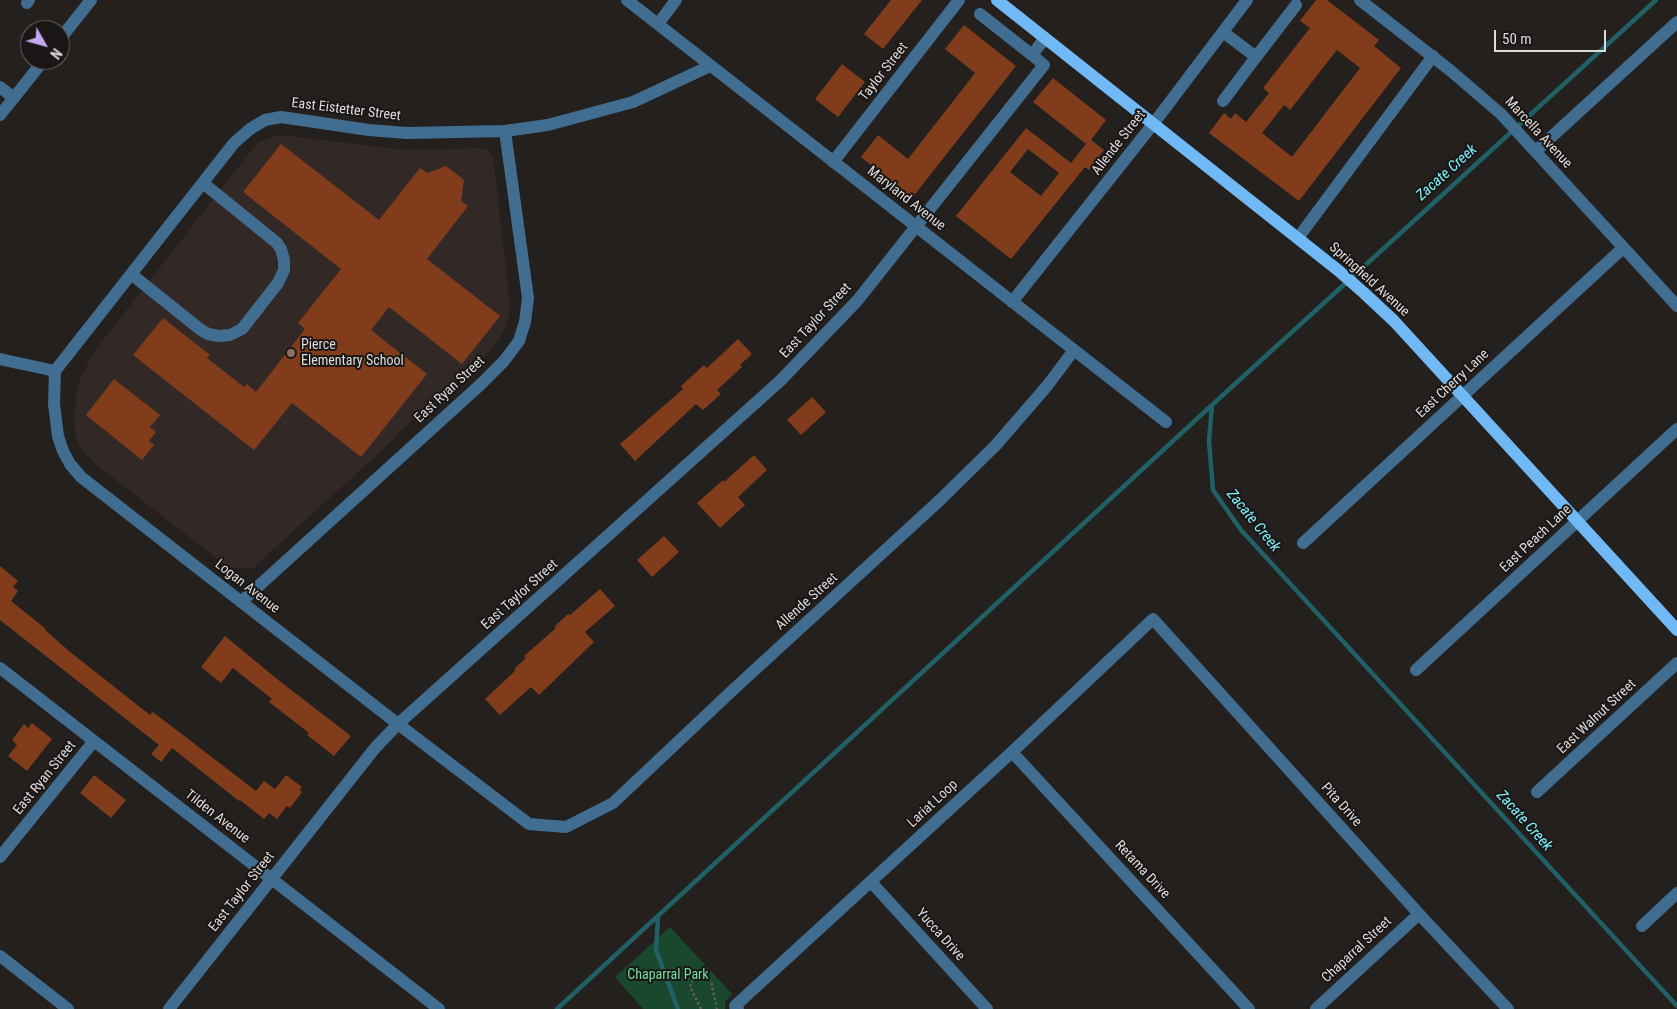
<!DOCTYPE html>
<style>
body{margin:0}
#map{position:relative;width:1677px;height:1009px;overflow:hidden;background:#23201e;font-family:"Roboto Condensed",sans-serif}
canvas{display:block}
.north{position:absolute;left:20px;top:20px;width:50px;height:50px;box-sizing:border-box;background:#1a1615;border:1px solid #686564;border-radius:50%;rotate:128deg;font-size:14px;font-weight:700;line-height:20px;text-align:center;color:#dedcdb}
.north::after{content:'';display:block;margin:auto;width:18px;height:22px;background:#c4a7f1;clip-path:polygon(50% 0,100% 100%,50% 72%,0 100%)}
.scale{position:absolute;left:1494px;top:30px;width:112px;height:22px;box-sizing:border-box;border:2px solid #dedcdb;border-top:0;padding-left:6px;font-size:15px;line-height:18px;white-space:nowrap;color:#dedcdb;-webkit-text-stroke:4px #1a1615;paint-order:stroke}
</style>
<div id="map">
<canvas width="1677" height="1009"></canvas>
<div class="north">N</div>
<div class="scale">50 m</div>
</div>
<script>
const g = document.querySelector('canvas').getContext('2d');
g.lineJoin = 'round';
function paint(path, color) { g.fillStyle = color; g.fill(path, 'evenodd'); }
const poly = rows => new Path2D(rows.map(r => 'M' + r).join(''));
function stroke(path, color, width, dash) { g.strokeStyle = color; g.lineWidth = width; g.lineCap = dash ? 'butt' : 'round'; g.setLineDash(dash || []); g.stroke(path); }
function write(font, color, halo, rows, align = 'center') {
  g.font = font + ' "Roboto Condensed",sans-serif'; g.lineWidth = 4; g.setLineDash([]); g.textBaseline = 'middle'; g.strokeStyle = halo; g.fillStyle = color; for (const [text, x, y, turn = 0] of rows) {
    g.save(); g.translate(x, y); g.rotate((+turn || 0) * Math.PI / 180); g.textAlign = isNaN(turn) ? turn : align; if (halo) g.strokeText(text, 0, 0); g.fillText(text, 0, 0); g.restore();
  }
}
paint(poly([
 [279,135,397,149,425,150,481,148,488,150,493,156,510,304,509,315,506,327,500,338,484,357,441,394,395,436,390,443,253,568,229,568,94,463,85,453,78,442,75,431,74,417,77,390,81,376,97,348,257,143]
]), '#322926');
paint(poly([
 [670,927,732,994,725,1002,725,1009,643,1009,615,977]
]), '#19482f');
stroke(poly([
 [1212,405,1209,441,1213,490,1241,530,1677,1006],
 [658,917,656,950,678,1009],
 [557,1009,1212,405,1656,0]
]), '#216065', 4.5);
paint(poly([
 [891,0,922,0,883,49,864,34],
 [1316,0,1327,0,1379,40,1374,46,1401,68,1299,201,1209,133,1224,113,1231,119,1235,113,1246,122,1269,93,1263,88,1310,28,1300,21],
 [1337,50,1360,68,1292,157,1262,133,1284,105,1290,110],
 [964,25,1016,66,912,198,861,157,878,135,908,159,975,73,945,49],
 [842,64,865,82,838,117,815,99],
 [1053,78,1106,120,1091,140,1104,150,1089,170,1085,167,1011,259,956,216,1026,128,1071,163,1086,144,1033,102],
 [1028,149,1059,173,1041,196,1010,172],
 [281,144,379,220,420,168,427,173,446,166,464,180,461,201,468,206,427,259,500,316,462,364,389,307,371,330,427,374,361,457,292,403,254,450,133,355,163,318,210,355,207,358,244,387,247,384,256,392,305,329,298,323,341,269,243,192],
 [738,339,752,354,740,365,742,367,717,390,721,394,703,410,696,404,635,461,620,444,683,389,681,386,704,365,707,368],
 [114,379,160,415,150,427,156,432,149,441,154,445,142,460,86,415],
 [812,397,826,412,801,435,787,420],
 [754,455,767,470,738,497,745,505,720,528,697,503,723,480,724,482],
 [664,536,679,552,652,577,637,560],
 [0,566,18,581,13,587,18,591,11,601,46,629,45,630,69,651,150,715,153,712,256,791,264,781,275,789,286,775,302,787,300,790,302,792,290,808,287,806,277,819,269,813,264,819,240,800,239,801,172,748,161,762,151,754,159,745,0,620],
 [600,589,615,606,585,632,594,642,539,695,531,687,500,715,485,699,516,670,514,669,526,658,524,656,556,628,554,627,568,614,570,615],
 [225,636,277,679,351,736,334,756,307,735,309,733,269,702,272,699,233,668,221,683,201,667],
 [32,723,52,739,27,771,8,756,17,745,12,740,24,724,28,728],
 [94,775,126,800,111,818,80,793]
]), '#813c1b');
stroke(poly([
 [701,1009,690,987,693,980,702,976,706,976,711,981,717,1009]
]), '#5f5c5a', 2.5, [2.5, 2.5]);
stroke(poly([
 [627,0,1166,422],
 [1360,0,1451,71,1501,114,1677,306],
 [27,3,29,0],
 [980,14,1032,55],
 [658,24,676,0],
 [1223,32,1256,57,1223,101],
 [60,39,91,0],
 [1256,57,1296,5],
 [0,87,14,98],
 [0,115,44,60],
 [1536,151,1677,22],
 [833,162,959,0],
 [1298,238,1433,56],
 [131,274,201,330,208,334,219,336,230,335,242,329,278,283,284,270,284,260,281,249,277,243,203,183],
 [1012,302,1154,123,1247,0],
 [0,359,55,371,54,404,58,436,63,451,70,464,81,477,398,724,529,824,566,827,613,803,735,688,940,500,996,445,1047,386,1074,350],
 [55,371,234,143,250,129,265,120,281,117,369,130,407,133,505,131,548,125,633,102,710,66],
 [1303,543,1623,248],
 [241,602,480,385,504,361,519,341,525,322,528,298,505,131],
 [0,668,439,1009],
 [1416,670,1677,429],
 [1012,752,1249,1009],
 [1537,792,1677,663],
 [0,857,94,741],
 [871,882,987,1009],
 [1642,926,1677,893],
 [0,956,68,1009],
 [169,1009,375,748,398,724,780,381,857,301,1044,65,1032,55,1045,38],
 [738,1009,735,1006,1012,752,1153,619,1419,914,1508,1009],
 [1316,1009,1419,914]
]), '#416d91', 12);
stroke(poly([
 [997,0,1339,271,1364,293,1394,321,1677,630]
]), '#70b9f4', 12);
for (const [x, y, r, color] of [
 [291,353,5,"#8d6e63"]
]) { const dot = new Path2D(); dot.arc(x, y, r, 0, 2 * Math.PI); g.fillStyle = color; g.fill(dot); stroke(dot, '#1a1615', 2); }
write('14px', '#dedcdb', '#1a1615', [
 ["Taylor Street",884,72,-52],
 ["East Eistetter Street",346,110,7],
 ["Marcella Avenue",1538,133,47],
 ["Allende Street",1119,143,-52],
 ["Maryland Avenue",906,199,38],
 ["Springfield Avenue",1369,280,42],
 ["East Taylor Street",816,321,-47],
 ["East Cherry Lane",1453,384,-43],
 ["East Ryan Street",450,390,-43],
 ["East Peach Lane",1536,539,-43],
 ["Logan Avenue",247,587,38],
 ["East Taylor Street",520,595,-42],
 ["Allende Street",807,602,-42],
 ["East Walnut Street",1597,717,-43],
 ["East Ryan Street",45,778,-51],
 ["Lariat Loop",933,804,-43],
 ["Pita Drive",1341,805,48],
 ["Tilden Avenue",217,817,38],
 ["Retama Drive",1142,870,47],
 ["East Taylor Street",242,892,-52],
 ["Yucca Drive",940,935,48],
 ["Chaparral Street",1357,950,-43]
]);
write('14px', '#dedcdb', '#1a1615', [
 ["Pierce",301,345],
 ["Elementary School",301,361]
], 'left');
write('14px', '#72e0a2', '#1a1615', [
 ["Chaparral Park",668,975]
]);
write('italic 15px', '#7df4ff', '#1a1615', [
 ["Zacate Creek",1447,173,-42],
 ["Zacate Creek",1253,521,51],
 ["Zacate Creek",1524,821,48]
]);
</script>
